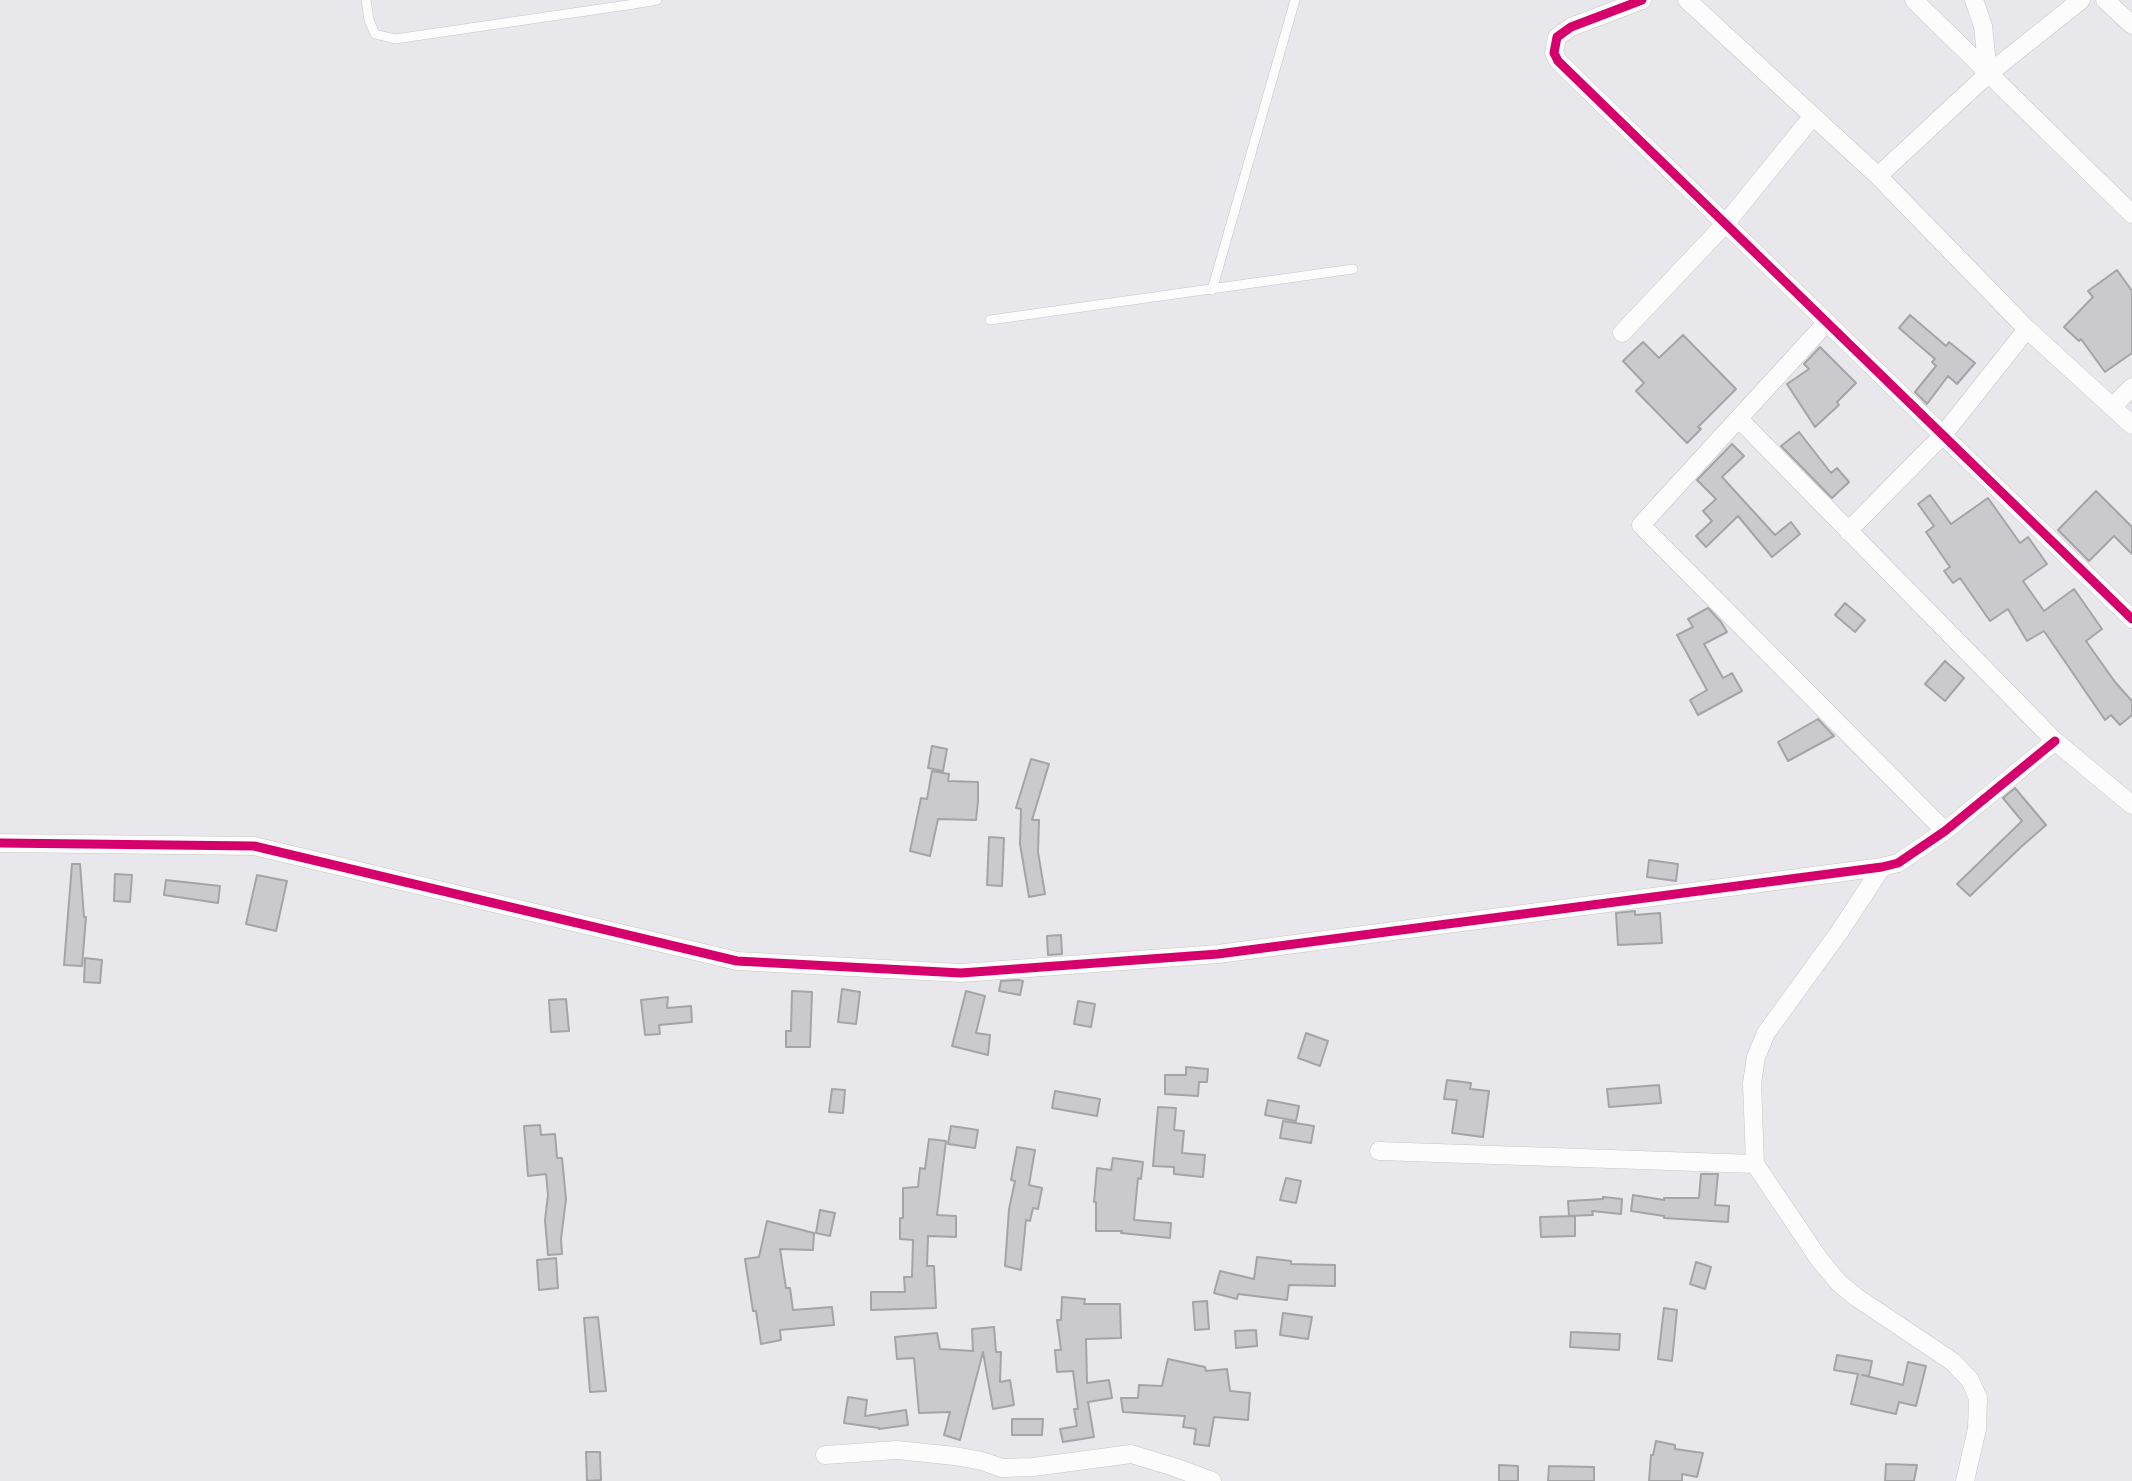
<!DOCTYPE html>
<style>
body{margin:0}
canvas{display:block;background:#e8e8ec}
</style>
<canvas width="2132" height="1481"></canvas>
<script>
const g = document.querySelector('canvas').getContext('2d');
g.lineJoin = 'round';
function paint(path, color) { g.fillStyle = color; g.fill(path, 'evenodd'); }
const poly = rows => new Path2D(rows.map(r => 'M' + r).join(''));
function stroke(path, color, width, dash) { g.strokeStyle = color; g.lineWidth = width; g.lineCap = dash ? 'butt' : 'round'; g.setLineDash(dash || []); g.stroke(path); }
const building = poly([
 [2117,270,2132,291,2132,353,2105,372,2081,339,2079,341,2064,327,2093,297,2088,291,2117,270],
 [1910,315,1946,346,1949,342,1975,363,1957,384,1948,376,1927,404,1915,392,1936,366,1932,362,1935,359,1899,328,1910,315],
 [1683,335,1736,389,1698,427,1701,429,1687,443,1636,391,1644,383,1623,361,1643,342,1659,358,1683,335],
 [1820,347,1856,383,1837,402,1839,405,1815,427,1787,384,1809,369,1804,364,1820,347],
 [1799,432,1831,473,1837,468,1849,482,1832,498,1781,446,1799,432],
 [1732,444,1744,456,1722,477,1775,535,1791,522,1800,534,1772,557,1738,516,1706,547,1696,536,1712,521,1703,511,1716,499,1697,480,1732,444],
 [2096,491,2132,527,2132,554,2114,536,2089,561,2058,530,2096,491],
 [1930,495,1951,524,1988,498,2020,543,2028,537,2047,564,2023,581,2044,611,2074,589,2102,629,2086,641,2115,682,2132,701,2132,715,2120,725,2111,715,2105,720,2044,631,2027,641,2008,609,1990,621,1960,578,1953,583,1944,571,1950,567,1926,532,1934,526,1918,504,1930,495],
 [1845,603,1865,620,1855,632,1835,615,1845,603],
 [1708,608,1721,622,1727,632,1704,644,1723,678,1732,673,1742,691,1698,715,1690,700,1707,690,1677,635,1693,627,1688,619,1708,608],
 [1945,661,1964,678,1945,701,1925,684,1945,661],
 [1818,719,1834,736,1788,761,1778,742,1818,719],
 [932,746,947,749,943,771,928,768,932,746],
 [1031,759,1049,764,1032,820,1039,820,1038,852,1045,894,1029,897,1020,844,1021,809,1016,808,1031,759],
 [932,771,949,774,948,781,978,782,978,801,976,820,938,819,930,856,910,851,921,798,927,799,932,771],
 [2015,788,2046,825,2021,847,1970,896,1957,884,2022,821,2003,798,2015,788],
 [989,837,1004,838,1002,886,987,885,989,837],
 [1649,860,1678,864,1676,881,1647,877,1649,860],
 [72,864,80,864,84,917,86,917,82,966,64,965,72,864],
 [115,874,132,875,130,902,114,901,115,874],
 [257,875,287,881,276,931,246,924,257,875],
 [166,880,220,886,218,903,164,895,166,880],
 [1635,911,1635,915,1660,913,1662,943,1618,945,1616,913,1635,911],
 [1061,935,1062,954,1048,955,1047,936,1061,935],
 [85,958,102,960,100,983,84,982,85,958],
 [1018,980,1023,981,1020,995,999,991,1001,981,1018,980],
 [842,989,860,992,856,1024,838,1022,842,989],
 [792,991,812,992,810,1047,786,1047,786,1031,791,1031,792,991],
 [966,991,985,996,976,1033,990,1035,988,1055,952,1046,966,991],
 [668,997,667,1008,691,1006,692,1022,659,1025,660,1034,645,1035,641,1000,668,997],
 [566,999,569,1031,551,1032,549,1000,566,999],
 [1078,1001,1095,1004,1091,1027,1074,1024,1078,1001],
 [1306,1033,1328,1041,1320,1066,1298,1058,1306,1033],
 [1186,1067,1208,1069,1207,1082,1199,1082,1198,1096,1165,1094,1165,1075,1186,1075,1186,1067],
 [1447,1080,1471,1083,1470,1089,1489,1091,1483,1137,1452,1133,1457,1100,1444,1099,1447,1080],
 [1659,1085,1661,1103,1609,1107,1607,1089,1659,1085],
 [832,1089,845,1090,843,1113,829,1112,832,1089],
 [1055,1091,1100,1099,1097,1116,1052,1108,1055,1091],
 [1268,1100,1299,1106,1296,1121,1265,1115,1268,1100],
 [1158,1107,1176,1108,1174,1130,1184,1131,1182,1153,1205,1155,1203,1177,1174,1174,1174,1167,1153,1166,1158,1107],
 [1283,1121,1314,1126,1311,1143,1280,1138,1283,1121],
 [540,1125,541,1135,555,1134,557,1158,562,1158,566,1199,561,1239,562,1254,548,1255,545,1220,548,1195,546,1174,528,1176,524,1126,540,1125],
 [951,1126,978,1130,975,1148,948,1144,951,1126],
 [929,1139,946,1141,937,1215,956,1216,956,1237,928,1236,927,1266,934,1266,936,1308,871,1310,871,1292,905,1292,904,1277,912,1277,913,1240,900,1239,900,1218,903,1218,903,1188,918,1187,920,1168,925,1169,929,1139],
 [1017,1147,1035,1150,1029,1185,1042,1188,1038,1209,1033,1208,1030,1221,1026,1220,1021,1270,1005,1266,1009,1209,1015,1181,1011,1180,1017,1147],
 [1113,1158,1143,1162,1141,1179,1138,1178,1134,1220,1171,1223,1170,1238,1121,1233,1122,1231,1096,1231,1096,1202,1094,1202,1097,1168,1111,1170,1113,1158],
 [1701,1174,1718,1174,1715,1205,1729,1206,1728,1222,1664,1218,1664,1216,1631,1211,1633,1195,1664,1200,1664,1198,1699,1198,1701,1174],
 [1286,1178,1301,1181,1296,1203,1280,1200,1286,1178],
 [1603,1197,1622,1199,1621,1214,1592,1211,1593,1215,1569,1216,1568,1201,1603,1199,1603,1197],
 [820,1210,835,1213,830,1236,816,1233,820,1210],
 [1575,1216,1575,1236,1541,1237,1540,1217,1575,1216],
 [767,1221,814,1233,813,1250,780,1249,786,1288,790,1288,793,1310,832,1307,834,1325,780,1330,781,1340,761,1344,756,1311,753,1311,745,1259,759,1257,767,1221],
 [1257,1257,1291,1261,1291,1264,1335,1265,1335,1286,1289,1285,1287,1300,1238,1294,1237,1299,1214,1293,1220,1271,1254,1279,1257,1257],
 [556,1258,558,1288,539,1290,537,1260,556,1258],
 [1696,1262,1711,1267,1705,1289,1690,1284,1696,1262],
 [1062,1297,1085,1299,1084,1304,1120,1304,1121,1338,1086,1339,1087,1383,1109,1380,1112,1398,1088,1402,1094,1437,1063,1442,1060,1429,1077,1426,1074,1409,1078,1409,1073,1371,1057,1372,1055,1350,1061,1350,1057,1320,1061,1320,1062,1297],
 [1207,1301,1209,1329,1195,1330,1193,1302,1207,1301],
 [1664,1308,1677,1310,1672,1361,1658,1359,1664,1308],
 [1283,1313,1312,1317,1308,1339,1280,1335,1283,1313],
 [598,1317,606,1391,590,1392,584,1318,598,1317],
 [994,1327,996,1352,1001,1352,1000,1382,1010,1380,1014,1405,993,1409,983,1352,960,1440,944,1435,950,1412,919,1413,914,1358,897,1359,895,1337,937,1333,940,1349,973,1351,972,1329,994,1327],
 [1256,1330,1257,1346,1236,1348,1235,1331,1256,1330],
 [1571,1332,1620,1334,1619,1350,1570,1347,1571,1332],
 [1837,1355,1872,1361,1869,1376,1862,1375,1903,1385,1908,1362,1926,1366,1916,1406,1899,1402,1896,1414,1851,1404,1858,1374,1834,1370,1837,1355],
 [1168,1359,1205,1367,1206,1371,1227,1369,1230,1391,1250,1393,1248,1420,1214,1417,1209,1446,1194,1444,1196,1429,1183,1427,1185,1416,1123,1412,1121,1398,1138,1398,1139,1385,1162,1386,1168,1359],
 [848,1397,867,1400,865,1416,906,1410,908,1425,879,1429,879,1428,844,1423,848,1397],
 [1012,1419,1043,1419,1042,1435,1012,1435,1012,1419],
 [1656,1441,1675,1445,1675,1449,1703,1453,1697,1477,1682,1474,1682,1481,1649,1481,1651,1455,1653,1455,1656,1441],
 [586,1452,600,1452,601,1480,587,1481,586,1452],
 [1886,1464,1917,1465,1914,1481,1885,1481,1886,1464],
 [1499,1465,1518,1466,1518,1481,1499,1481,1499,1465],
 [1549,1466,1594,1467,1594,1481,1548,1481,1549,1466]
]);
paint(building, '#cacacd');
stroke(building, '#a4a4a8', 2);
const service = poly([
 [366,0,369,20,375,34,395,39,634,4],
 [634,1,634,4,657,0],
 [1212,290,1295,0],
 [990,320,1353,269]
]);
const minor = poly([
 [1642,0,1571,27,1557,37,1554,53,1558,61,2132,619],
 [1687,0,1878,176,2027,329,2132,425],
 [1914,0,2132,214],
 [2105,0,2132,25],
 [1988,74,2081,0],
 [1878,176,1988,74,1983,26,1974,0],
 [1827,322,1641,525,1945,831],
 [1622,333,1726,223,1813,116],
 [2113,406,2132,387],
 [1739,419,2055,741,2132,805],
 [1848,531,1943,435,2027,329],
 [0,843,254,846,737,961,961,973,1218,954,1882,867,1898,863,1945,831,2055,741],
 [1882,867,1840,931,1766,1033,1756,1057,1752,1083,1755,1164,1819,1259,1839,1283,1856,1297,1953,1362,1970,1380,1978,1398,1977,1429,1965,1481],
 [1379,1151,1755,1164],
 [825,1455,897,1450,955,1456,982,1461,1002,1468,1033,1467,1131,1454,1174,1467,1212,1481]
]);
stroke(service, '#c5c5c7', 10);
stroke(minor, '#c5c5c7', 19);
stroke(service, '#fcfcfc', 9);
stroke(minor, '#fcfcfc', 18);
stroke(poly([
 [1642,0,1571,27,1557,37,1554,53,1558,61,2132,619],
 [0,843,254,846,737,961,961,973,1218,954,1882,867,1898,863,1945,831,2055,741]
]), '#d6006c', 9);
</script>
